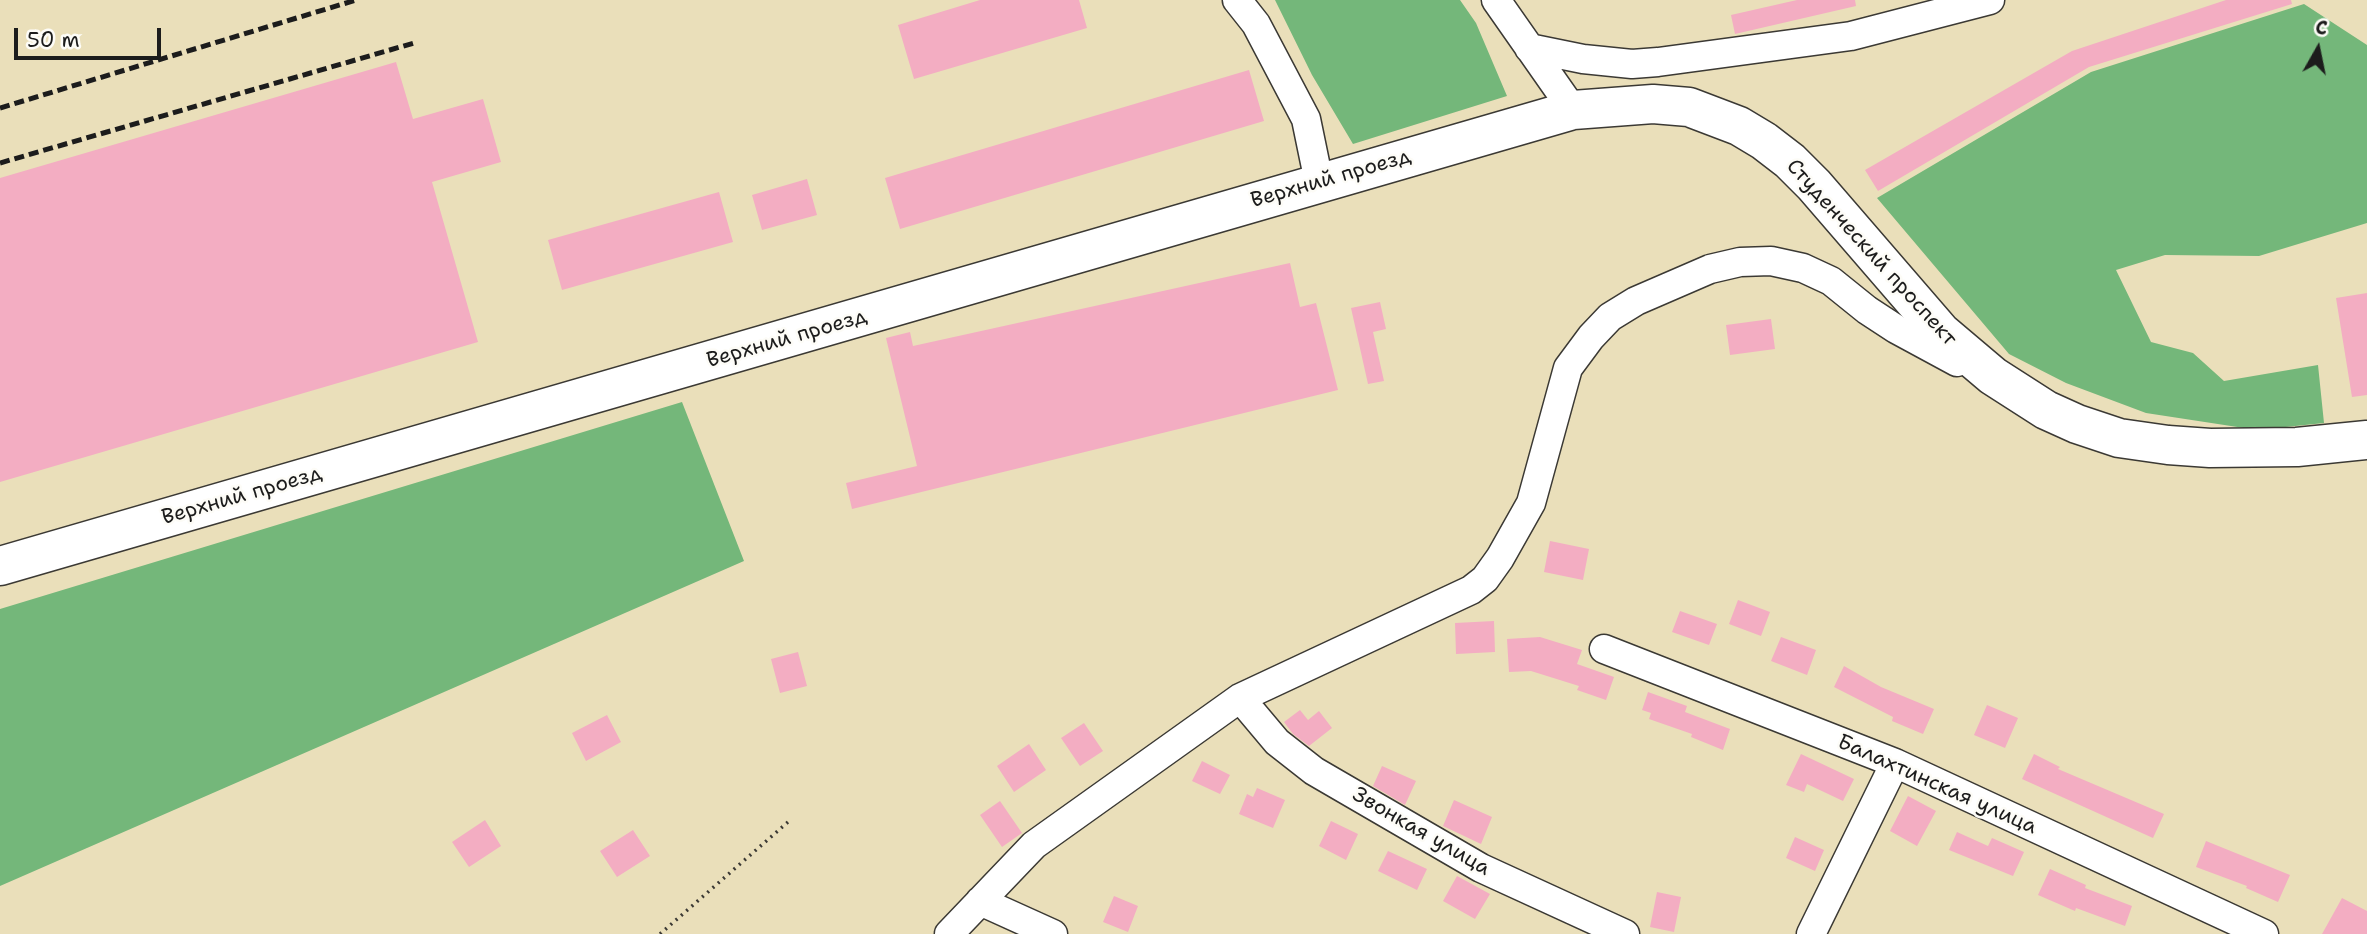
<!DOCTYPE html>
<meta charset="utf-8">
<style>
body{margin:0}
#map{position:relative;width:2367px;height:934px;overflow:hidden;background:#eadfba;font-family:"Shantell Sans",sans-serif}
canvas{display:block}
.north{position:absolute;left:2283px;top:14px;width:70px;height:70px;-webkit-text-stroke:5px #fdfcf7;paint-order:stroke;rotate:9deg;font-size:19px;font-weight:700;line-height:28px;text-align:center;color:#1c1c1c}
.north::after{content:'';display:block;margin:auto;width:24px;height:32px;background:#1c1c1c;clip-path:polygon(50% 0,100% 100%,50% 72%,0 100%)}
.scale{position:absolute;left:14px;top:28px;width:147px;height:32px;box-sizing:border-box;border:4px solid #1c1c1c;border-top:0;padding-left:9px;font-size:21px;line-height:24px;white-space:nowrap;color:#1c1c1c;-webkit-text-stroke:5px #fdfcf7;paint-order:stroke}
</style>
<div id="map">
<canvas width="2367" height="934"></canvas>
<div class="north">С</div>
<div class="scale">50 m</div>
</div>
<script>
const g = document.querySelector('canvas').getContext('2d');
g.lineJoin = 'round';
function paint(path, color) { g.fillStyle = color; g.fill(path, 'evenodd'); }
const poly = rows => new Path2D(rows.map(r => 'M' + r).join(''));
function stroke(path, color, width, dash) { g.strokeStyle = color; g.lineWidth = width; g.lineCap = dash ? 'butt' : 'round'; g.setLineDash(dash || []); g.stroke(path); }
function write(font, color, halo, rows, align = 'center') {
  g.font = font + ' "Shantell Sans",sans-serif'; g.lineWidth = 5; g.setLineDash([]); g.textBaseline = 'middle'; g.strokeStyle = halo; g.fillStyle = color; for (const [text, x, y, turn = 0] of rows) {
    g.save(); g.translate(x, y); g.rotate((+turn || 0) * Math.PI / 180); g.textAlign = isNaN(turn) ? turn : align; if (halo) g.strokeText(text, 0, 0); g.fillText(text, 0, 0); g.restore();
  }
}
paint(poly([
 [1275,0,1460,0,1476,23,1507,96,1353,144,1312,75],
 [2304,4,2367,45,2367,223,2259,256,2165,255,2116,270,2151,342,2193,353,2224,381,2318,365,2324,423,2257,430,2146,413,2066,383,2009,354,1877,198,2091,72],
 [682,402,744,561,0,886,0,609]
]), '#74b77a');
paint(poly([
 [980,0,1079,0,1087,28,914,79,898,25],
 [1797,0,1855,0,1856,6,1735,34,1731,15],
 [2226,0,2291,0,2292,4,2089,67,1878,191,1865,170,2072,51],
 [396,62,413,119,483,99,501,162,432,182,478,342,0,482,0,178],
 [1249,70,1264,121,900,229,885,178],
 [807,179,817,215,762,230,752,195],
 [719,192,733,242,562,290,548,240],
 [1290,263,1300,307,1316,303,1338,390,852,509,846,483,917,466,886,338,910,332,913,346],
 [2367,293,2367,395,2352,397,2336,298],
 [1380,302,1386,329,1373,332,1384,381,1368,384,1351,308],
 [1771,319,1775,349,1730,355,1726,325],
 [1550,541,1589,549,1583,580,1544,572],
 [1738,600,1770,612,1761,636,1729,624],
 [1680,611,1717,624,1709,645,1672,632],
 [1494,621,1495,652,1456,654,1455,623],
 [1540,637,1582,650,1577,664,1614,677,1606,700,1577,690,1579,686,1531,671,1509,672,1507,639],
 [1781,637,1816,650,1807,675,1771,661],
 [798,652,807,686,780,693,771,659],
 [1844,666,1881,687,1934,709,1923,734,1892,721,1893,717,1834,687],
 [1648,692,1687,706,1685,712,1730,729,1723,750,1691,737,1692,734,1649,719,1651,713,1642,710],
 [1987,705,2018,718,2005,748,1974,735],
 [1300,710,1308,720,1319,711,1332,728,1309,746,1293,734,1284,722],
 [607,715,621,742,586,761,572,733],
 [1084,723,1103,751,1080,766,1061,738],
 [1029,744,1046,770,1014,792,997,766],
 [1801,754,1854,779,1843,801,1807,784,1804,792,1786,785],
 [2034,754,2060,767,2058,769,2164,814,2153,838,2022,779],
 [1202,761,1230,775,1220,794,1192,781],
 [1382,766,1416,781,1405,805,1373,786],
 [1257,788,1285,800,1273,828,1239,814,1247,794,1253,797],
 [1908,796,1936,811,1917,846,1890,831],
 [1454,800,1492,817,1481,844,1443,826],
 [1000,801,1022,833,1002,847,980,815],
 [485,820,501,846,469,867,452,842],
 [1331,821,1358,834,1346,860,1319,846],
 [633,830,650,856,617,877,600,851],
 [1957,832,1988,846,1992,838,2024,852,2013,876,1949,850],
 [1795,837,1824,850,1815,871,1786,858],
 [2206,841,2290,875,2278,902,2246,888,2247,886,2196,867],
 [1388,851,1427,869,1417,890,1378,871],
 [2050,869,2086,885,2085,888,2132,906,2125,926,2076,908,2075,911,2038,895],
 [1457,876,1490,894,1475,919,1443,901],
 [1657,892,1681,897,1674,932,1650,927],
 [1114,896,1138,906,1128,932,1103,922],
 [2342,898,2367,911,2367,934,2322,934]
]), '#f3adc2');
const minor = poly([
 [1237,0,1256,24,1306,119,1319,182],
 [1496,0,1573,110],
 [1529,48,1583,59,1632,64,1658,62,1851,36,1990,0],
 [1604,649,1895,763,2264,934],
 [1240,698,1277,742,1314,771,1481,868,1625,934],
 [980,901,1053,934],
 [949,934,1034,845,1240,698,1471,590,1485,579,1500,558,1531,503,1568,368,1591,337,1610,317,1636,301,1710,269,1740,262,1771,261,1803,268,1831,281,1867,310,1896,329,1957,362],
 [1811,934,1895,763]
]);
const highway = poly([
 [0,566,1573,110,1653,104,1689,107,1739,126,1764,141,1790,161,1814,185,1941,332,1993,376,2046,410,2077,424,2119,438,2168,445,2210,448,2297,447,2367,440]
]);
stroke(minor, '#3b3934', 31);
stroke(highway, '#3b3934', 41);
stroke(poly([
 [660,934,788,822]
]), '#3b3934', 3.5, [2, 5]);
stroke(minor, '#fff', 28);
stroke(highway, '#fff', 38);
stroke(poly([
 [0,108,356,0],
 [0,163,414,43]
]), '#1c1c1c', 5, [10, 5]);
write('21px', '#1c1c1c', '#fdfcf7', [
 ["Верхний проезд",1331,179,-16],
 ["Студенческий проспект",1871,253,48],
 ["Верхний проезд",787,339,-16],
 ["Верхний проезд",242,496,-16],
 ["Балахтинская улица",1937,785,24],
 ["Звонкая улица",1421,832,30]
]);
</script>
